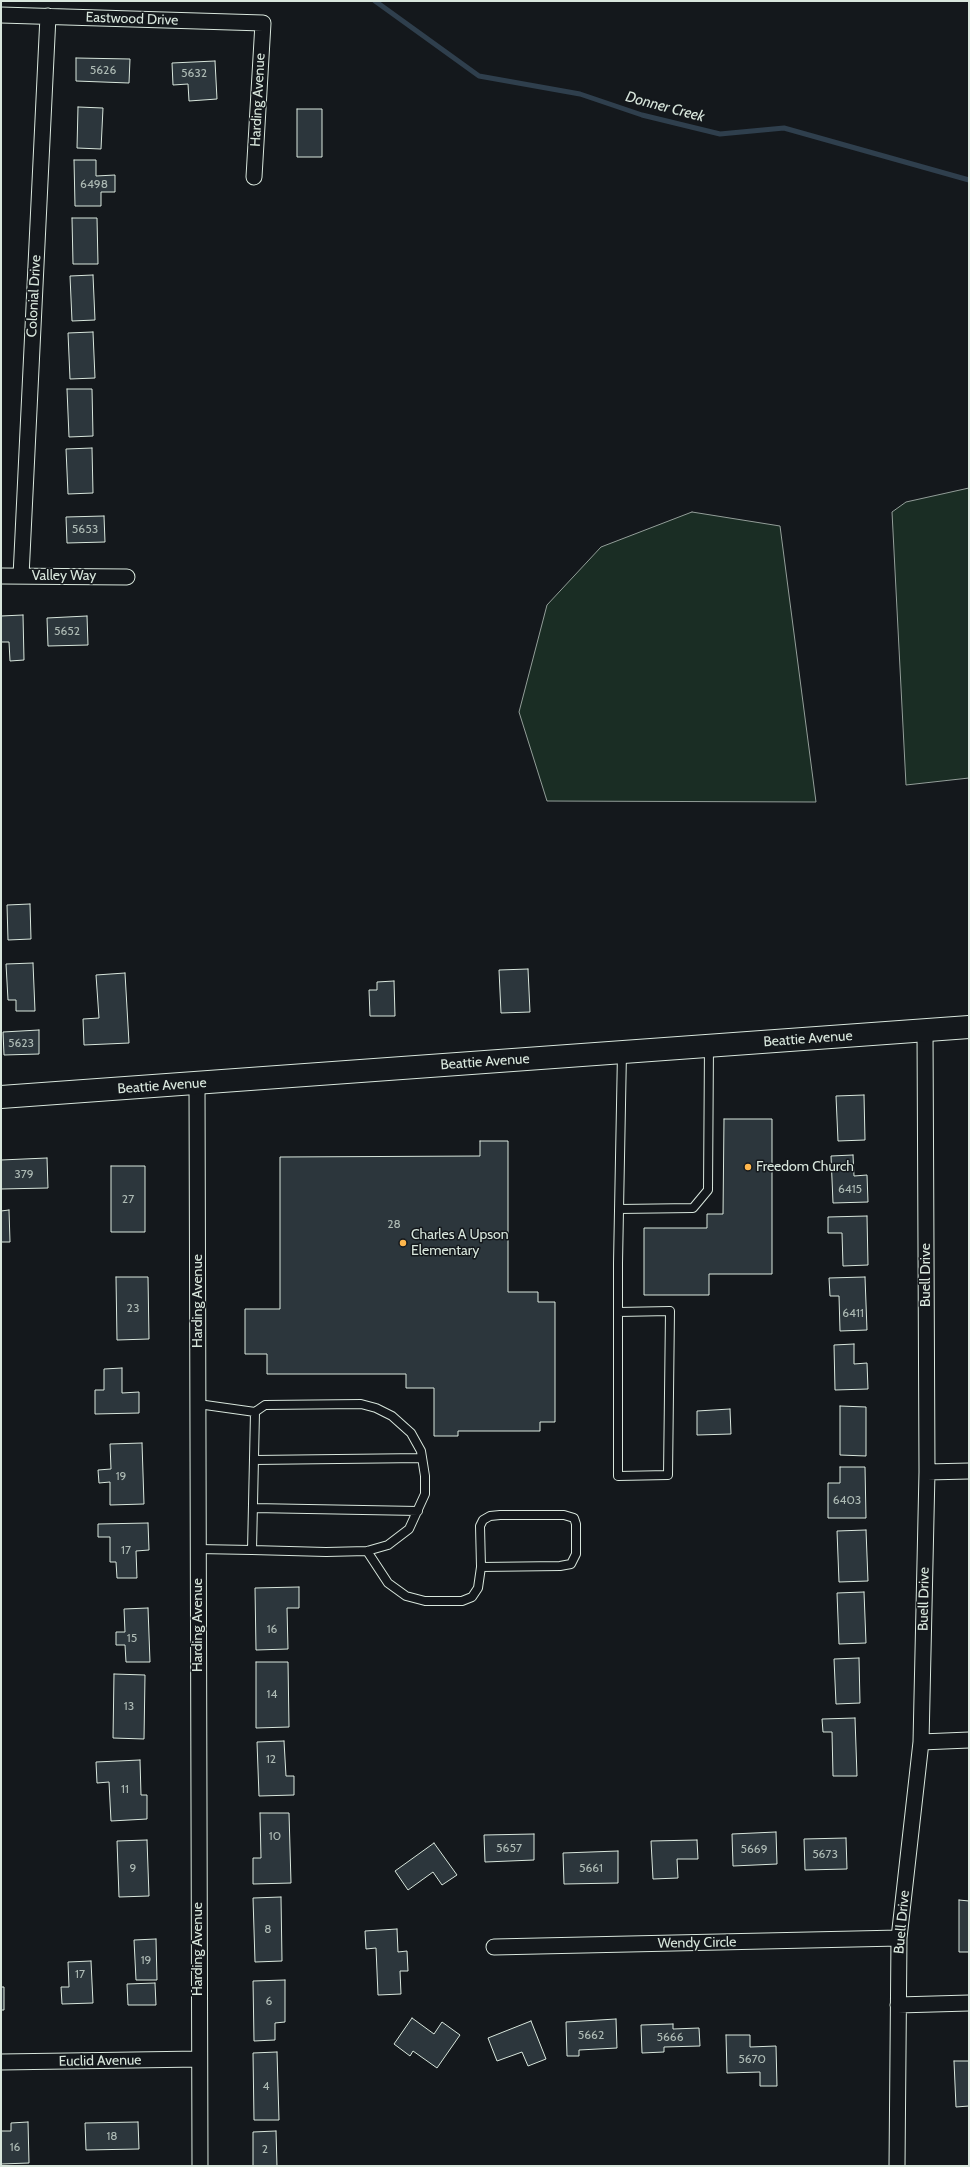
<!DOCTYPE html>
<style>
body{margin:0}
#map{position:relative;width:970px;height:2167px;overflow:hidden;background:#14181c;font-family:Cabin,sans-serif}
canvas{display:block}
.frame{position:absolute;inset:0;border:2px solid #d8e6dc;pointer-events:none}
</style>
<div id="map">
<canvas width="970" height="2167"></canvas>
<div class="frame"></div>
</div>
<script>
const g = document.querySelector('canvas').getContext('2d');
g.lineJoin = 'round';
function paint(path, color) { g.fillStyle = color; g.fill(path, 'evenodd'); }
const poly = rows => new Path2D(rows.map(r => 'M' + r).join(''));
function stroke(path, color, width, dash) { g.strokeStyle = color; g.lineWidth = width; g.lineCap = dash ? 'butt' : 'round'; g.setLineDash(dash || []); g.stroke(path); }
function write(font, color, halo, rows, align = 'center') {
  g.font = font + ' Cabin,sans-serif'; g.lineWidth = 3; g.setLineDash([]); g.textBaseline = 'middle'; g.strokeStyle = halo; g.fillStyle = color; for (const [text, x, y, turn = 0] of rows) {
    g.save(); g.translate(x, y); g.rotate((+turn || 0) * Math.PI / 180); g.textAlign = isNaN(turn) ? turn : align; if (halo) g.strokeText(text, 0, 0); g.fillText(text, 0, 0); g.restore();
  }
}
const green = poly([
 [969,488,969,778,906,785,892,512,906,502,969,488],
 [692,512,780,526,816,802,547,801,519,712,547,605,601,547,692,512]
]);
paint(green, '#1a2d24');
stroke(green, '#939e99', 1);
stroke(poly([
 [375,1,479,76,580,94,642,115,720,134,784,128,969,180]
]), '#2f3f4d', 5);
const building = poly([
 [76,58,130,59,129,83,76,81,76,58],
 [215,61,217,99,189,101,188,84,173,85,172,63,215,61],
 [78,107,103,108,101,149,77,148,78,107],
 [297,109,322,109,322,157,297,157,297,109],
 [74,160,96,160,96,176,115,175,115,192,101,192,101,206,75,206,74,160],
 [72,218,97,218,98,264,73,264,72,218],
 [93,275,95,320,72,321,70,276,93,275],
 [93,332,95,378,70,379,68,333,93,332],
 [67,389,92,389,93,436,69,437,67,389],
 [92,448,93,493,68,494,66,449,92,448],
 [104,516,105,542,67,543,66,517,104,516],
 [23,615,24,660,10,661,9,642,1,642,1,616,23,615],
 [87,616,88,645,48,646,47,618,87,616],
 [30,904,31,939,8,940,7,905,30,904],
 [33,963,35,1011,16,1011,16,1000,8,1000,6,964,33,963],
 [528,969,530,1012,501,1013,499,970,528,969],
 [125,973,129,1043,84,1045,83,1019,99,1018,96,975,125,973],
 [394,981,395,1016,370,1016,369,990,377,990,377,982,394,981],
 [39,1030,39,1054,4,1055,3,1032,39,1030],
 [864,1095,865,1140,838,1141,836,1096,864,1095],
 [724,1119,772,1119,772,1274,709,1274,709,1295,644,1295,644,1228,707,1228,707,1214,723,1214,724,1119],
 [480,1141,508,1141,508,1292,538,1292,538,1302,555,1302,555,1422,540,1422,540,1431,458,1431,458,1436,434,1436,434,1388,406,1388,406,1374,267,1374,267,1354,245,1354,245,1309,280,1309,280,1157,480,1156,480,1141],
 [853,1155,854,1176,867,1175,868,1202,833,1203,831,1156,853,1155],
 [47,1158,48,1188,1,1189,1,1160,47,1158],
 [111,1166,145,1166,145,1232,111,1232,111,1166],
 [9,1210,10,1242,1,1242,1,1211,9,1210],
 [867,1216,868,1265,843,1266,842,1233,828,1233,828,1217,867,1216],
 [116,1277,148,1277,149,1339,117,1340,116,1277],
 [865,1277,867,1330,840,1331,839,1296,830,1296,829,1278,865,1277],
 [854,1344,854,1364,867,1363,868,1389,835,1390,834,1345,854,1344],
 [122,1368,122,1393,139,1392,139,1413,95,1414,95,1390,104,1390,104,1369,122,1368],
 [840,1406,866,1407,866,1456,840,1455,840,1406],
 [730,1409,731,1434,697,1435,697,1411,730,1409],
 [142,1443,144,1504,110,1505,110,1482,99,1483,98,1470,111,1469,110,1444,142,1443],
 [840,1467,865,1467,866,1518,828,1518,828,1483,840,1483,840,1467],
 [148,1523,149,1550,136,1551,137,1578,117,1578,116,1562,110,1562,110,1537,98,1537,98,1524,148,1523],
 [866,1530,868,1581,839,1582,837,1531,866,1530],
 [299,1587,299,1608,287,1608,288,1649,256,1650,255,1588,299,1587],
 [864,1592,866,1643,839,1644,837,1593,864,1592],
 [148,1608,150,1662,126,1662,125,1645,116,1645,116,1632,125,1632,124,1609,148,1608],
 [859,1658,860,1703,836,1704,834,1659,859,1658],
 [256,1662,288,1662,289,1727,256,1728,256,1662],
 [114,1674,145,1675,144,1739,113,1738,114,1674],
 [855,1718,857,1776,833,1776,832,1732,823,1732,822,1719,855,1718],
 [284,1741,286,1776,294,1776,294,1795,259,1796,257,1742,284,1741],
 [140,1760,141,1795,147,1795,147,1819,111,1821,109,1782,97,1783,96,1762,140,1760],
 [260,1813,289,1813,291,1883,253,1884,253,1858,261,1858,260,1813],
 [776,1832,777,1864,733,1866,732,1834,776,1832],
 [534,1834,534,1860,485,1862,484,1835,534,1834],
 [846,1838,847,1869,805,1870,804,1839,846,1838],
 [147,1840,149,1896,119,1897,117,1841,147,1840],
 [697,1840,698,1859,677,1859,678,1878,653,1879,651,1841,697,1840],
 [434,1843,457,1875,442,1885,433,1872,408,1890,395,1871,434,1843],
 [618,1851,618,1883,564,1884,563,1853,618,1851],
 [281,1897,282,1961,255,1962,253,1898,281,1897],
 [959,1900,969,1901,969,1952,959,1952,959,1900],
 [397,1929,398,1952,407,1951,408,1971,400,1971,401,1994,378,1995,376,1948,366,1949,365,1931,397,1929],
 [156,1939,157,1980,136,1980,134,1940,156,1939],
 [91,1961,93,2003,62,2004,61,1987,69,1987,68,1962,91,1961],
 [285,1980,285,2022,275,2023,275,2040,254,2041,253,1981,285,1980],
 [155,1983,156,2005,128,2005,127,1984,155,1983],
 [1,1987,4,1987,4,2010,1,2010,1,1987],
 [412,2018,434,2034,442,2022,460,2035,437,2068,413,2051,410,2056,394,2044,412,2018],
 [616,2019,617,2048,579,2050,579,2056,567,2056,566,2022,616,2019],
 [531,2021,546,2059,528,2066,522,2052,497,2061,488,2038,531,2021],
 [673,2024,673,2029,699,2028,700,2046,664,2047,664,2052,642,2053,641,2025,673,2024],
 [726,2035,750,2035,750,2047,776,2046,777,2086,760,2086,760,2072,727,2073,726,2035],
 [277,2052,279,2120,254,2120,253,2053,277,2052],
 [954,2061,969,2061,969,2106,956,2107,954,2061],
 [28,2122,29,2163,1,2164,1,2131,11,2131,11,2123,28,2122],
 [138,2122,139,2149,86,2150,85,2123,138,2122],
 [276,2131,277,2166,253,2166,253,2132,276,2131]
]);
paint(building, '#2c363c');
stroke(building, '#d8e6dc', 1);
const lane = poly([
 [619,1209,693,1208,708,1190,709,1046],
 [618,1312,670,1311,668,1475,618,1476,618,1263,622,1052],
 [254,1460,422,1458],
 [253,1508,418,1511],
 [198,1549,252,1550,255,1412,198,1404],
 [252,1550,326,1552,367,1551,388,1545,409,1529,425,1494,425,1476,421,1451,411,1433,392,1416,376,1408,361,1404,265,1405,255,1412],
 [367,1551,388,1583,406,1596,425,1601,462,1601,472,1597,478,1588,481,1567,480,1526,483,1520,490,1516,500,1515,564,1515,574,1518,576,1524,576,1554,571,1564,560,1566,481,1567]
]);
const street = poly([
 [1,15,263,23,254,177],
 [1,576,127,577],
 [21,576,48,16],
 [197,1083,200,2166],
 [927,1472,969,1471],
 [921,1742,969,1740],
 [494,1947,899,1938],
 [898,2005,969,2003],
 [1,2062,199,2059],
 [897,2166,899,1938,921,1742,927,1472,925,1030]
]);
const secondary = poly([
 [1,1097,969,1027]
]);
stroke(lane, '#d8e6dc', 10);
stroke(street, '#d8e6dc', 17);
stroke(secondary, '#d8e6dc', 24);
stroke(lane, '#14181c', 8);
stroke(street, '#14181c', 15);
stroke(secondary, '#14181c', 22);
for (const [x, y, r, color] of [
 [748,1167,4,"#ffb74d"],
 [403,1243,4,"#ffb74d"]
]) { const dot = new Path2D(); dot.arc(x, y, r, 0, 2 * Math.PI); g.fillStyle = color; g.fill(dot); stroke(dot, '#14181c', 1.5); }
write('12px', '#adbab4', null, [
 ["5626",103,70],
 ["5632",194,73],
 ["6498",94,184],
 ["5653",85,529],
 ["5652",67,631],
 ["5623",21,1043],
 ["379",24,1174],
 ["6415",850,1189],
 ["27",128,1199],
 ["28",394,1224],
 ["23",133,1308],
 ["6411",853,1313],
 ["19",121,1476],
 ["6403",847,1500],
 ["17",126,1550],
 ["16",272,1629],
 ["15",132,1638],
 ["14",272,1694],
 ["13",129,1706],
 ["12",271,1759],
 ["11",125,1789],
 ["10",275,1836],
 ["5657",509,1848],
 ["5669",754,1849],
 ["5673",825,1854],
 ["9",133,1868],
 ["5661",591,1868],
 ["8",268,1929],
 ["19",146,1960],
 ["17",80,1974],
 ["6",269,2001],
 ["5662",591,2035],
 ["5666",670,2037],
 ["5670",752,2059],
 ["4",266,2086],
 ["18",112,2136],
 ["16",15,2147],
 ["2",265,2149]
]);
write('14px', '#d8e6dc', '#14181c', [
 ["Eastwood Drive",132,19,2],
 ["Harding Avenue",258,100,-87],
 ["Colonial Drive",34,296,-87],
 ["Valley Way",64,576],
 ["Beattie Avenue",808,1039,-4],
 ["Beattie Avenue",485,1062,-4],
 ["Beattie Avenue",162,1086,-4],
 ["Buell Drive",926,1275,-90],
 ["Harding Avenue",198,1301,-90],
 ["Buell Drive",924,1599,-89],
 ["Harding Avenue",198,1625,-90],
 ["Buell Drive",902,1922,-85],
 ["Wendy Circle",697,1943,-1],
 ["Harding Avenue",198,1949,-90],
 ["Euclid Avenue",100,2061,-1]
]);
write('14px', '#d8e6dc', '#14181c', [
 ["Freedom Church",756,1167],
 ["Charles A Upson",411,1235],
 ["Elementary",411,1251]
], 'left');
write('italic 15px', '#d8e6dc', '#14181c', [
 ["Donner Creek",665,107,15]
]);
</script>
